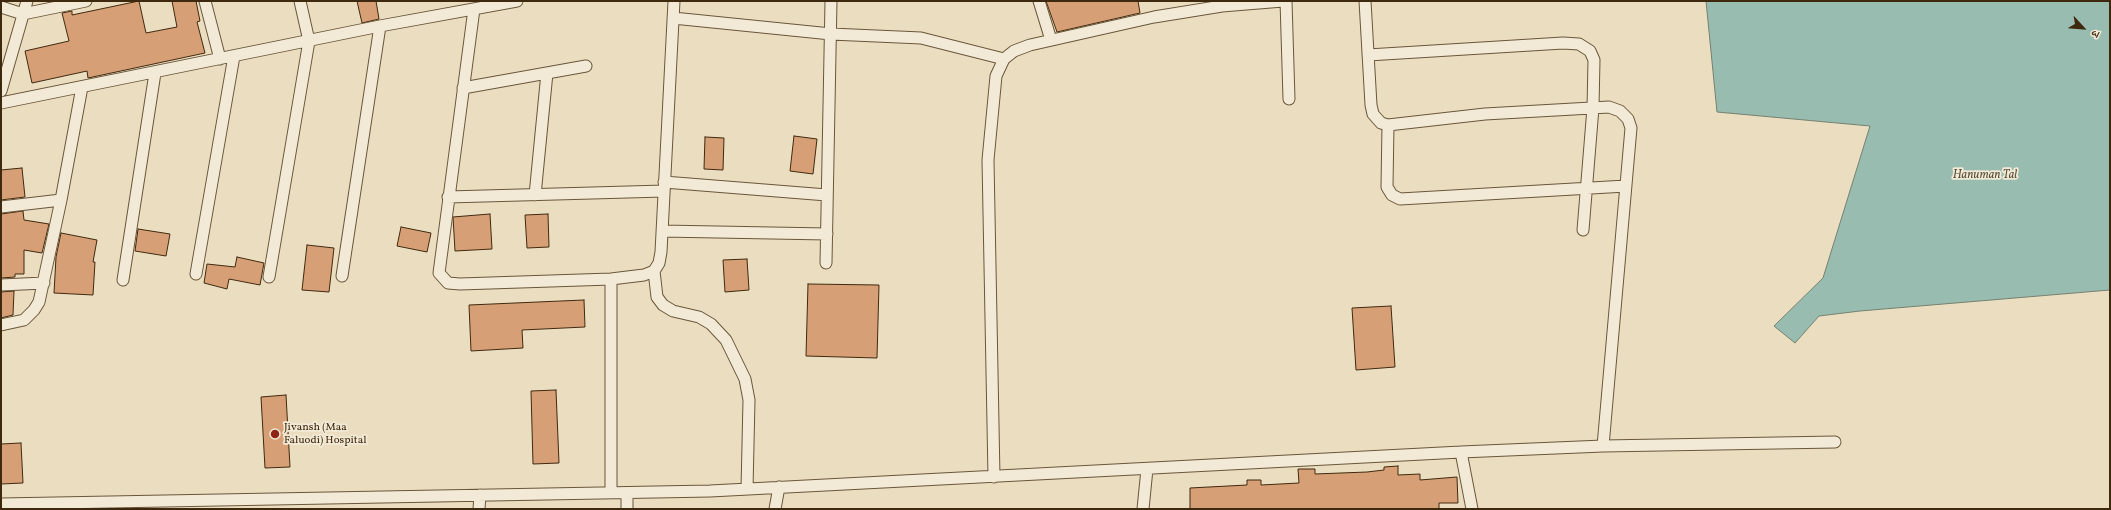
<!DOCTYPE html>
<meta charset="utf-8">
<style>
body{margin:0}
#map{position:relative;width:2111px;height:510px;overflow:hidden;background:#ebdec0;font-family:Vollkorn,"Noto Serif Devanagari",serif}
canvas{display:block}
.frame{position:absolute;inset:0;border:2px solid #3f290e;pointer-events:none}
.north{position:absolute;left:2063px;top:8px;width:40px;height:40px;-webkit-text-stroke:3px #f2ead6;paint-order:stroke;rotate:116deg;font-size:11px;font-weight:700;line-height:16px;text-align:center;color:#3f290e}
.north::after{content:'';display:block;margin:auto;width:14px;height:18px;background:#3f290e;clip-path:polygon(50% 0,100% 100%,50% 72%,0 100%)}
</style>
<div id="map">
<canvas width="2111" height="510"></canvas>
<div class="frame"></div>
<div class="north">उ</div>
</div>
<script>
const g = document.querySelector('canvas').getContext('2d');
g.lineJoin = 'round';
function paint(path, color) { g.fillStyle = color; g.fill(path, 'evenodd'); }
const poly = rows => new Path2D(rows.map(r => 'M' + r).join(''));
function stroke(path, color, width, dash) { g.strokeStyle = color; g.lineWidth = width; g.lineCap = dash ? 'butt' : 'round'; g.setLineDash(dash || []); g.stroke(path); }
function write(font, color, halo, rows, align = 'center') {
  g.font = font + ' Vollkorn,serif'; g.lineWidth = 3.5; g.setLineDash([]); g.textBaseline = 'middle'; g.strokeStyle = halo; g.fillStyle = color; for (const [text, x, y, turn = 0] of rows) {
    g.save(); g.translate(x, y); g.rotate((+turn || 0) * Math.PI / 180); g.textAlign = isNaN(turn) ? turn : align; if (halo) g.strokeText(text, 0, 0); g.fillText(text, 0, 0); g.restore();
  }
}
const water = poly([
 [1706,1,2110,1,2110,290,1860,311,1819,316,1795,343,1774,326,1823,278,1870,126,1717,112,1706,1]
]);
paint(water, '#98bcb0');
stroke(water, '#74816f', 1);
const building = poly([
 [139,1,146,33,177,27,172,1,196,1,200,21,197,22,205,53,88,78,87,71,32,83,25,51,69,41,62,13,72,11,72,15,139,1],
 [357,1,376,1,379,19,362,23,357,1],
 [1046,1,1138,1,1140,13,1057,32,1046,1],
 [794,136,817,139,813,174,790,171,794,136],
 [705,137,724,138,723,170,704,169,705,137],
 [22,168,25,197,1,200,1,170,22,168],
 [23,211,24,220,49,224,42,253,24,250,24,274,15,274,15,277,1,278,1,214,23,211],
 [490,214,492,249,455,251,453,217,490,214],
 [548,214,549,247,527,248,525,215,548,214],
 [401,227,431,233,427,252,397,246,401,227],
 [138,229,170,234,166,256,135,251,138,229],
 [61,233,97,240,93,262,95,262,93,295,54,293,56,257,61,233],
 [307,245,334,248,329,292,302,290,307,245],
 [237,257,264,263,260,285,229,279,227,289,204,283,207,264,235,267,237,257],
 [747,259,749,290,725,292,723,260,747,259],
 [808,284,879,285,877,358,806,356,808,284],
 [14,291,13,315,1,318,1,292,14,291],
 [584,300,585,327,522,330,523,348,471,351,469,305,584,300],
 [1391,306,1395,367,1356,370,1352,308,1391,306],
 [556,390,559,463,533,464,531,391,556,390],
 [286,395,290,467,265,468,261,397,286,395],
 [21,443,23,483,1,484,1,444,21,443],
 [1398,466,1398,475,1420,474,1420,480,1457,477,1458,503,1439,503,1439,509,1190,509,1190,488,1247,485,1247,480,1261,480,1261,485,1299,483,1298,469,1315,469,1315,474,1367,472,1384,470,1384,467,1398,466]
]);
paint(building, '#d79f76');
stroke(building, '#3f290e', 1);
const street = poly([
 [205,1,220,59],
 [1039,1,1051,40],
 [1286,1,1289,99],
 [1365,1,1371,105,1373,114,1381,123,1388,125,1485,114,1609,107,1620,111,1628,119,1631,128,1603,446],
 [1,7,23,14,86,1],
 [474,9,439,273,448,283,460,284,611,279,644,275,654,271,659,263,661,252,674,1],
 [673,18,831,34,921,38,1004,59],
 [1368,55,1563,43,1579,44,1590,51,1594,60,1593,108,1583,230],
 [463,88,586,66],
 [1,91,27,1],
 [1,103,380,26,517,1],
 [1388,125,1387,187,1392,195,1400,199,1626,186],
 [664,182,827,195],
 [535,195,547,73],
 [448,197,664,191],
 [1,207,61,200],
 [662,231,827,234],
 [826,263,831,1],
 [654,271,657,297,663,305,673,311,699,317,711,324,726,340,745,379,749,400,747,489],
 [196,274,234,56],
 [342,276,380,26],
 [269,277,309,41,300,1],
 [123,280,155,73],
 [1,285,44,283],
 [1,325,24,320,34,310,39,302,61,200,82,87],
 [1461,452,1472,509],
 [994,477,988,160,996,76,1004,59,1014,51,1030,45,1154,17,1222,6,1283,1],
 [611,493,611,279],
 [627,493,627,509],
 [1,504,710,491,1461,452,1603,446,1835,442],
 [479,509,480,495],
 [775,509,779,487],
 [1143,509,1147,469]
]);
stroke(street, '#6a563a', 13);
stroke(street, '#f2ead6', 11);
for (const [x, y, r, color] of [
 [275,434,5,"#8f2418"]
]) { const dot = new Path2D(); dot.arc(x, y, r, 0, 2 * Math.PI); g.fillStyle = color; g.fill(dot); stroke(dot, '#f2ead6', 1.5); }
write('11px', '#3f290e', '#f2ead6', [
 ["Jivansh (Maa",284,428],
 ["Faluodi) Hospital",284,441]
], 'left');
write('italic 12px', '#554e36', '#f2ead6', [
 ["Hanuman Tal",1985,176]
]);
</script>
